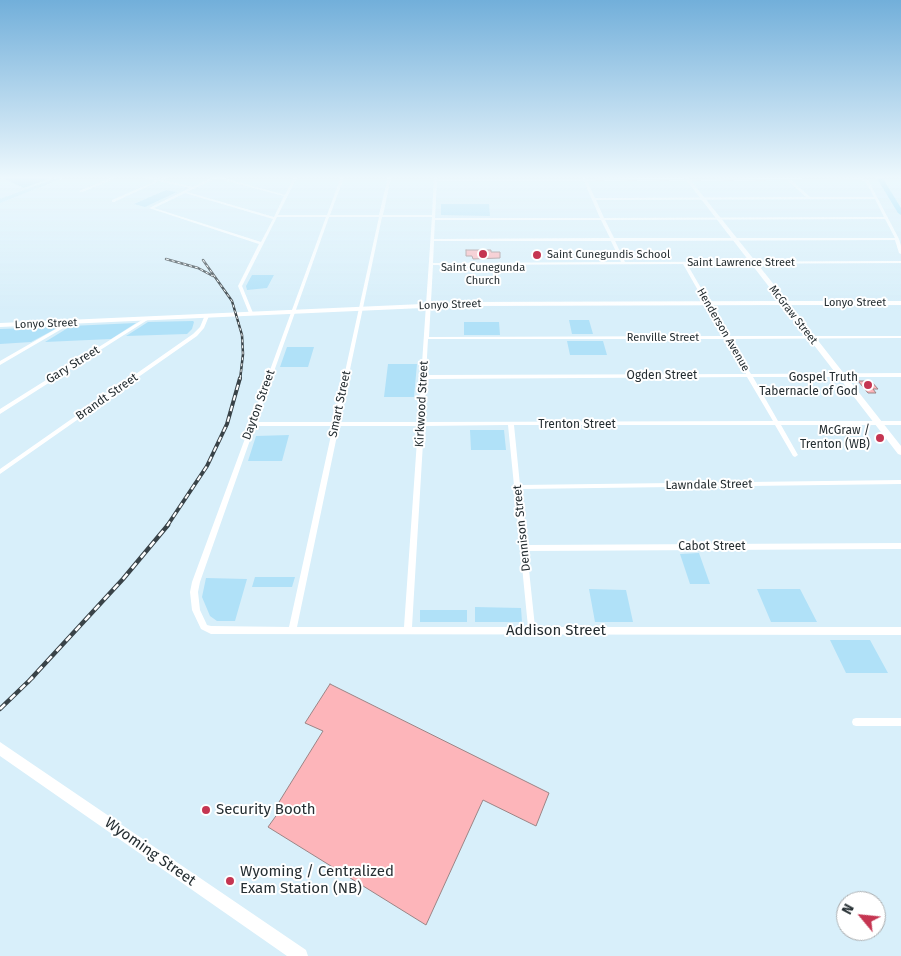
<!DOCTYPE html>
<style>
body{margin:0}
#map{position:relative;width:901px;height:956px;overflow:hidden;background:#d8effa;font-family:"Fira Sans",sans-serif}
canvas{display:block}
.north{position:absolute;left:836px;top:891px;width:50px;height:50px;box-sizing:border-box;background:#fff;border:1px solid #a8abad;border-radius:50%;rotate:298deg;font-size:14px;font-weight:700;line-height:20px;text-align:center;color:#252e32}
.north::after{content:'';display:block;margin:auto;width:18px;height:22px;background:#c53551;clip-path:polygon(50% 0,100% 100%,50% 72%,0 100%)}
</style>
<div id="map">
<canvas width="901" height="956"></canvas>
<div class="north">N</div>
</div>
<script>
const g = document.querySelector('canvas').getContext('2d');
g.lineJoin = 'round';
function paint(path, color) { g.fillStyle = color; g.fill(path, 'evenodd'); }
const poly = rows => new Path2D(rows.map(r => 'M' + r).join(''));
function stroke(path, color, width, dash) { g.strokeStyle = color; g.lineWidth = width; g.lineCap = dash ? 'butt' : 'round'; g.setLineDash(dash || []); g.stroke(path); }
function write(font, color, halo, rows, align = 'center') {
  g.font = font + ' "Fira Sans",sans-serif'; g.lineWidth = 4; g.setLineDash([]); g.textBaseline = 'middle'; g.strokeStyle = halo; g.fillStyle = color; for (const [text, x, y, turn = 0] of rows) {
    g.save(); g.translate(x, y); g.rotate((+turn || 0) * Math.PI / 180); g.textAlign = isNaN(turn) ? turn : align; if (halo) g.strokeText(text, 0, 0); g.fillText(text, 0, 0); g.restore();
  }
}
paint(poly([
 [0,177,54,177,24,188],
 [166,190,177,192,145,207,134,204],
 [441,204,489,204,490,216,441,215],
 [252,275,274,275,267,288,247,290,246,286],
 [569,320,589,320,593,334,572,334],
 [193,321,194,322,192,329,187,334,126,336,148,322],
 [464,322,499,322,500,335,464,335],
 [136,323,111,339,45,342,71,326],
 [59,327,31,342,0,344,0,329],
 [567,341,603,341,607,355,570,355],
 [287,347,314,347,308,367,280,367],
 [388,364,417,364,414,397,384,397],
 [470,430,504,430,506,450,471,450],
 [289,435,282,461,248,461,256,436],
 [699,553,710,584,690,584,680,554],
 [255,577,295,577,292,587,252,587],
 [206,578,247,579,235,621,217,621,210,616,202,597],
 [589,589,626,590,633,622,595,622],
 [757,589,800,589,817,622,771,622],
 [475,607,521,608,522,622,475,622],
 [420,610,467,610,467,622,420,622],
 [830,640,870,640,888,673,846,673]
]), '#b0e1f8');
const building = poly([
 [466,250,491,250,491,252,500,252,500,258,473,259,472,256,466,256,466,250],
 [858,381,871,381,878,389,873,389,876,393,868,393,858,381],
 [330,684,549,793,536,826,483,800,426,925,268,827,283,806,279,802,323,731,305,723,330,684]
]);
paint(building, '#fdb5ba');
stroke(building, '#9b8485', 1);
paint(poly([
 [114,177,118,177,82,192,79,191,114,177],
 [142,177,148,177,158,179,164,177,167,177,162,180,193,187,214,177,219,177,285,195,294,177,297,177,278,215,327,215,341,177,344,177,330,215,379,215,388,177,391,177,383,215,432,215,434,178,436,177,438,179,583,179,584,177,586,179,863,178,868,180,899,239,901,246,901,254,899,253,895,240,615,241,625,262,901,261,901,263,687,264,729,336,901,336,901,338,730,339,751,374,901,373,901,377,753,377,778,421,901,421,901,425,781,425,798,455,795,457,793,456,775,425,514,425,520,485,901,480,901,484,521,489,527,545,901,543,901,549,527,551,535,627,901,627,901,635,211,634,201,629,192,610,190,592,192,582,250,425,249,424,251,422,326,217,277,217,242,286,253,313,251,314,249,313,238,286,259,244,149,208,190,188,159,181,114,202,112,202,112,200,156,181,142,177],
 [216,178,284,196,274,217,187,192,216,178],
 [787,180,806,197,595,198,587,181,787,180],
 [791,180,862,180,866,182,874,197,810,197,791,180],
 [437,181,584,181,600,218,435,218,437,181],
 [185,193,273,219,261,242,154,208,185,193],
 [875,199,884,217,604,218,596,200,875,199],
 [329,217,379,217,334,422,256,422,329,217],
 [382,217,432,217,418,422,339,422,382,217],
 [885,219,895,238,614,238,605,220,885,219],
 [435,220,601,220,610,238,434,239,435,220],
 [434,241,611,241,621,262,433,263,434,241],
 [683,264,724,336,429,337,433,265,683,264],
 [428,339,725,339,746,374,426,375,428,339],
 [747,377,773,421,424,422,426,379,747,377],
 [508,425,528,627,412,627,424,426,508,425],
 [255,426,333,426,289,627,211,626,207,625,200,610,198,592,200,582,255,426],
 [339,426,418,426,404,627,297,627,339,426],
 [205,315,207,315,209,316,204,328,197,336,0,474,0,469,193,334,200,327,205,315],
 [145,318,149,318,149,319,0,414,0,409,145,318],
 [68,322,72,322,72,323,0,365,0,361,68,322],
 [856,718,901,718,901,726,856,726,853,725,852,722,853,719,856,718]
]), '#fff');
paint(poly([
 [684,177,688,177,787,301,901,301,901,305,790,305,901,446,901,455,898,454,783,305,467,306,0,327,0,323,467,302,780,301,684,177],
 [0,742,306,950,308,956,287,956,0,756,0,742]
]), '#fff');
paint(poly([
 [59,177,66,177,0,203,0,199,59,177]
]), '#c1ebfd');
paint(poly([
 [876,177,882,177,901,208,901,215,898,213,876,177]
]), '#98ddfb');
const railFar2 = poly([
 [166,259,198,268,213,276],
 [203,260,232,301,242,335,243,354,240,380]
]);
const railFar1 = poly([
 [167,526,207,466,227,424,240,378]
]);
const rail = poly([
 [28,682,123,579,168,525],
 [0,709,33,677]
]);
stroke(railFar2, '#394348', 2.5);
stroke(railFar1, '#394348', 4);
stroke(rail, '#394348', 4.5);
stroke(railFar2, '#fff', 1, [3]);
stroke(railFar1, '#fff', 2, [5.5]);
stroke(rail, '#fff', 2.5, [7]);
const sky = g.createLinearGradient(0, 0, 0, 311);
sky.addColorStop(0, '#72afda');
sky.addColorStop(0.57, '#edf8fd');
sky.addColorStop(1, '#edf8fd00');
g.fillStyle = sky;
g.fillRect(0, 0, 901, 311);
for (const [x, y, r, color] of [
 [483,254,5,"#c53551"],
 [537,255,5,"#c53551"],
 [868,385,5,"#c53551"],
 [880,438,5,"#c53551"],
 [206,810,5,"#c53551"],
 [230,881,5,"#c53551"]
]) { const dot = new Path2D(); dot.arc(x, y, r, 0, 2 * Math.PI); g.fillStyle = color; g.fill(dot); stroke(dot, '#fff', 2); }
write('11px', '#252e32', '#fff', [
 ["Saint Cunegundis School",547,255],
 ["Saint Cunegunda",483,268,"center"],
 ["Church",483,281,"center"]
], 'left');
write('11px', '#252e32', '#fff', [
 ["Saint Lawrence Street",741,263],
 ["Lonyo Street",855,303],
 ["Lonyo Street",450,305,-2],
 ["McGraw Street",793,315,52],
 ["Lonyo Street",46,324,-2],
 ["Henderson Avenue",723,330,60],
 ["Renville Street",663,338]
]);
write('12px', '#252e32', '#fff', [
 ["Gary Street",73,365,-32],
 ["Ogden Street",662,376],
 ["Brandt Street",107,397,-35],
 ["Smart Street",340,404,-78],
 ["Kirkwood Street",422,404,-87],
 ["Dayton Street",259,405,-70],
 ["Trenton Street",577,425],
 ["Lawndale Street",709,485,-1],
 ["Dennison Street",522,528,-96],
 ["Cabot Street",712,547]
]);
write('12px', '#252e32', '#fff', [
 ["Gospel Truth",858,378],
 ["Tabernacle of God",858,392],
 ["McGraw /",870,431],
 ["Trenton (WB)",870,445]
], 'right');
write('15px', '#252e32', '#fff', [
 ["Addison Street",556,631],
 ["Wyoming Street",150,852,35]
]);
write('15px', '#252e32', '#fff', [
 ["Security Booth",216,810],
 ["Wyoming / Centralized",240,872],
 ["Exam Station (NB)",240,889]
], 'left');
</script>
